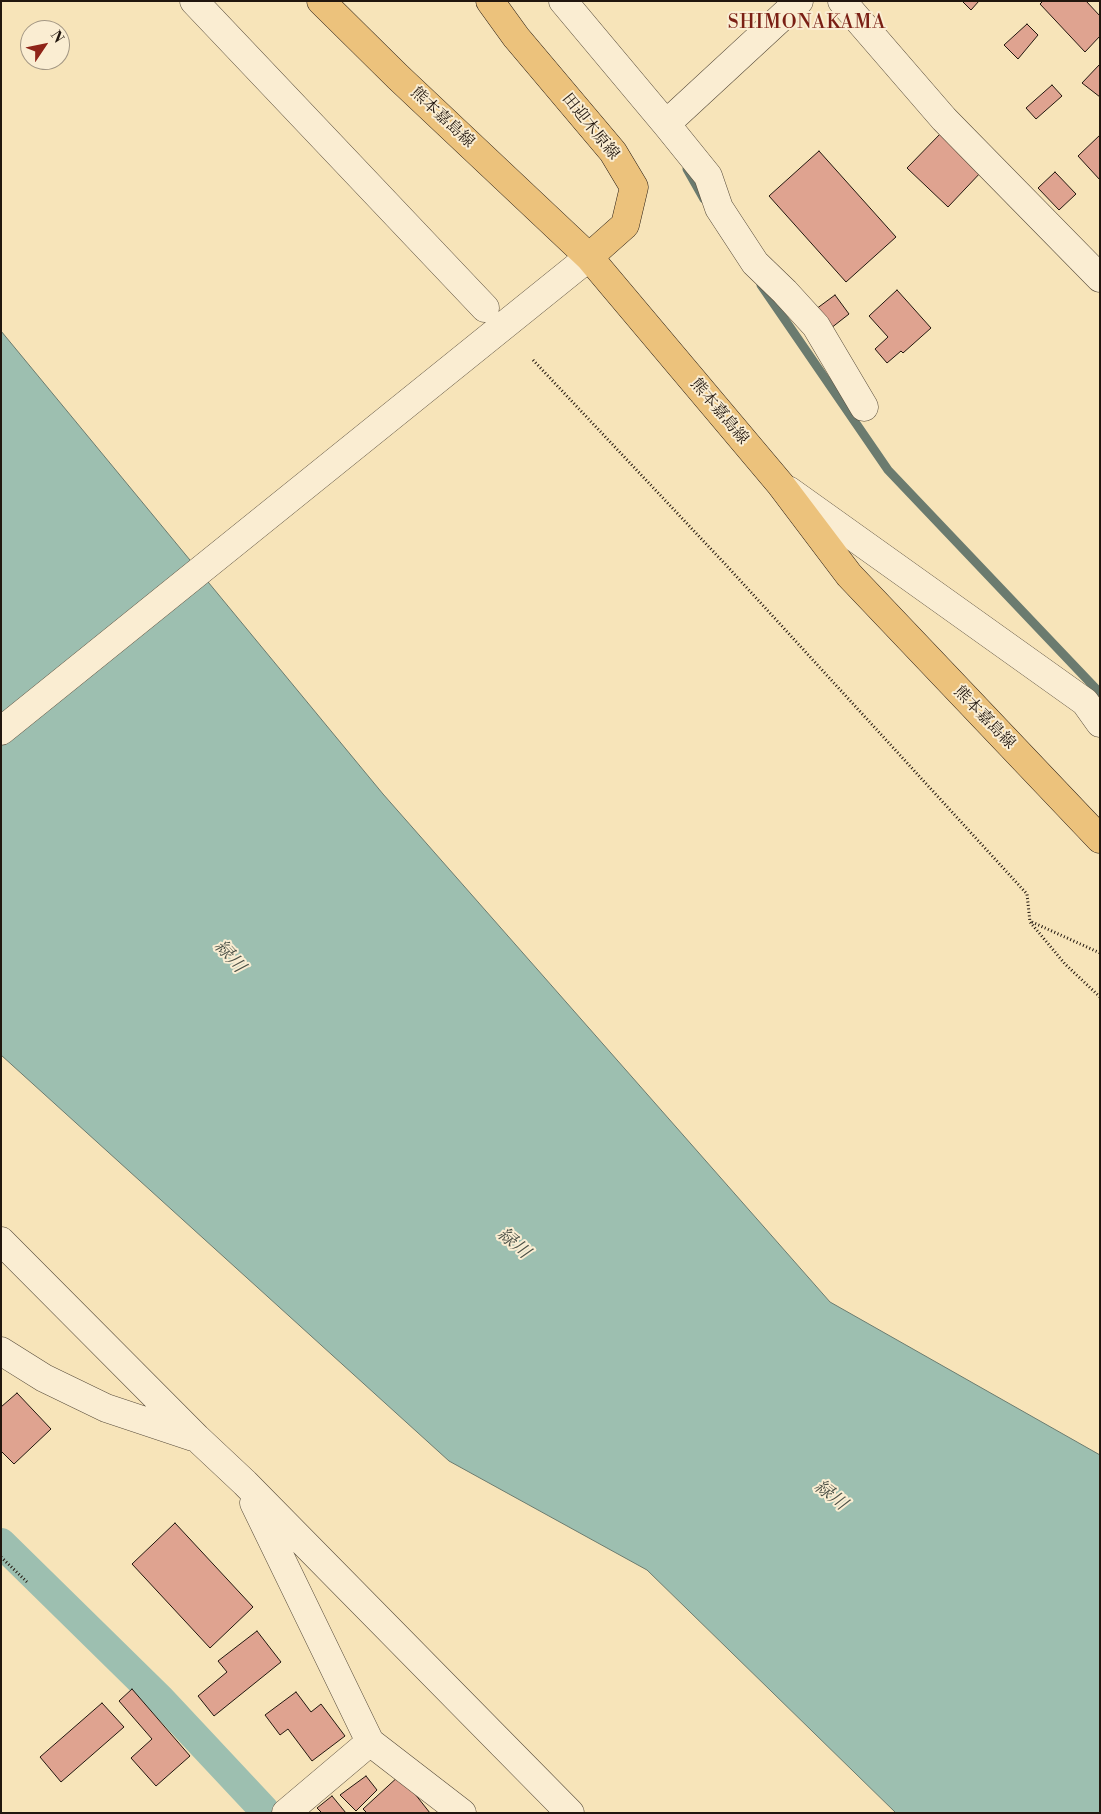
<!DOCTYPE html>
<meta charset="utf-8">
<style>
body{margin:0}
#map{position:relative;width:1101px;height:1814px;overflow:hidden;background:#f7e4b9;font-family:"Libre Bodoni",serif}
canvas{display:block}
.frame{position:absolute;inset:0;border:2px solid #21160e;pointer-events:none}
.north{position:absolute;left:20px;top:20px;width:50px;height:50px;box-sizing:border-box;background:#faedd2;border:1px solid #a39784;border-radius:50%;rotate:56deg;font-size:14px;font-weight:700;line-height:20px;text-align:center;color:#21160e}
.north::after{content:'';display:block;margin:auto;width:18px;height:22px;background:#8f2418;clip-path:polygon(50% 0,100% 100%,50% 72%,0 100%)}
</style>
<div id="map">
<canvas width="1101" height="1814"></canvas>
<div class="frame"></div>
<div class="north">N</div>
</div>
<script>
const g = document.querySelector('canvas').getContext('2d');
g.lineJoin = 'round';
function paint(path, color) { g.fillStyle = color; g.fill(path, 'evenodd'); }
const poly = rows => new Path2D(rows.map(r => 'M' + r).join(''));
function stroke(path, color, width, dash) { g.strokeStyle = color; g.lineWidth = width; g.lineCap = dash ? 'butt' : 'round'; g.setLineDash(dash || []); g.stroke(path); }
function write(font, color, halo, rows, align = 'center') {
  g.font = font + ' "Libre Bodoni","Noto Serif JP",serif'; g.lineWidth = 4; g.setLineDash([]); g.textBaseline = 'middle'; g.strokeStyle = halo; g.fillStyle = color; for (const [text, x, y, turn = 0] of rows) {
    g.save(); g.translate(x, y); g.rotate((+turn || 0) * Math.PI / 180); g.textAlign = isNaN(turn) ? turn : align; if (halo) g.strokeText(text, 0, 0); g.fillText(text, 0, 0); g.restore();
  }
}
const water = poly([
 [1,331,383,794,830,1302,1100,1455,1100,1813,896,1813,647,1570,449,1461,1,1055,1,331]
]);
paint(water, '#9dbfb0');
stroke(water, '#6b7b6f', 1);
stroke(poly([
 [687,169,704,199],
 [761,285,888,470,1100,693]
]), '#6b7b6f', 9);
stroke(poly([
 [1,1543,161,1700,264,1810]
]), '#9dbfb0', 30);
const building = poly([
 [962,1,979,1,971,10,962,1],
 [1043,1,1086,1,1100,16,1100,36,1085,52,1040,4,1043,1],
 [1027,24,1038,35,1018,59,1004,45,1027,24],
 [1100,64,1100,97,1082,83,1100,64],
 [1052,85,1062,96,1036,119,1026,108,1052,85],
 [942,132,983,170,948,207,907,168,942,132],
 [1100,135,1100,180,1078,156,1100,135],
 [819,151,896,237,846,282,769,196,819,151],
 [1055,172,1076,194,1059,210,1038,188,1055,172],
 [897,290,931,328,903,353,901,351,887,363,875,349,888,337,869,316,897,290],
 [835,295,849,314,826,332,812,312,835,295],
 [17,1393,51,1429,14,1464,1,1451,1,1407,17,1393],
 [175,1523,253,1607,210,1648,132,1564,175,1523],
 [257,1631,281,1662,214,1716,198,1696,227,1672,218,1661,257,1631],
 [132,1689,190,1756,156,1786,131,1758,152,1739,119,1701,132,1689],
 [296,1692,311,1712,321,1704,345,1736,312,1761,288,1729,280,1735,265,1715,296,1692],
 [102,1703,124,1727,61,1782,40,1757,102,1703],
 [400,1775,430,1813,367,1813,363,1809,400,1775],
 [366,1776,377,1790,356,1811,340,1795,366,1776],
 [332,1796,346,1813,322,1813,317,1808,332,1796]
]);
paint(building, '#dfa390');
stroke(building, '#21160e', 1);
const minor = poly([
 [194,1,485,308],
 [563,1,666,124,799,1],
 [842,1,944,119,1100,278],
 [666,124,708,176,719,208,755,263,785,292,816,326,864,407],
 [788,490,1085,702,1100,723],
 [1,731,589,257],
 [1,1241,197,1438,245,1483,570,1813],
 [1,1351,44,1378,106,1408,193,1437],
 [254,1503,370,1742],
 [286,1813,370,1742,462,1813]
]);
const major = poly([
 [321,1,398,77,589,257,781,485,849,575,1100,839],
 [490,1,516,37,613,152,634,187,625,225,589,257]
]);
stroke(minor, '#564a39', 29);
stroke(major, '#21160e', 29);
stroke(poly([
 [533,360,726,565,1027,894,1030,922,1065,964,1100,997],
 [1032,922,1100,953],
 [1,1557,27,1582]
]), '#21160e', 3, [1, 2.5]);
stroke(minor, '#faedd2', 28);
stroke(major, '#ecc27c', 28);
write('16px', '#21160e', '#faedd2', [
 ["熊本嘉島線",442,118,43],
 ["田迎木原線",590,127,51],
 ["熊本嘉島線",719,412,50],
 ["熊本嘉島線",984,718,46]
]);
write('italic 18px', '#4c5147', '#faedd2', [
 ["緑川",229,957,48],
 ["緑川",513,1244,41],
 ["緑川",830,1496,38]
]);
g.letterSpacing = '1px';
write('19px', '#7a1f14', '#faedd2', [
 ["SHIMONAKAMA",807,23]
]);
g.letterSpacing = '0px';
</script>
